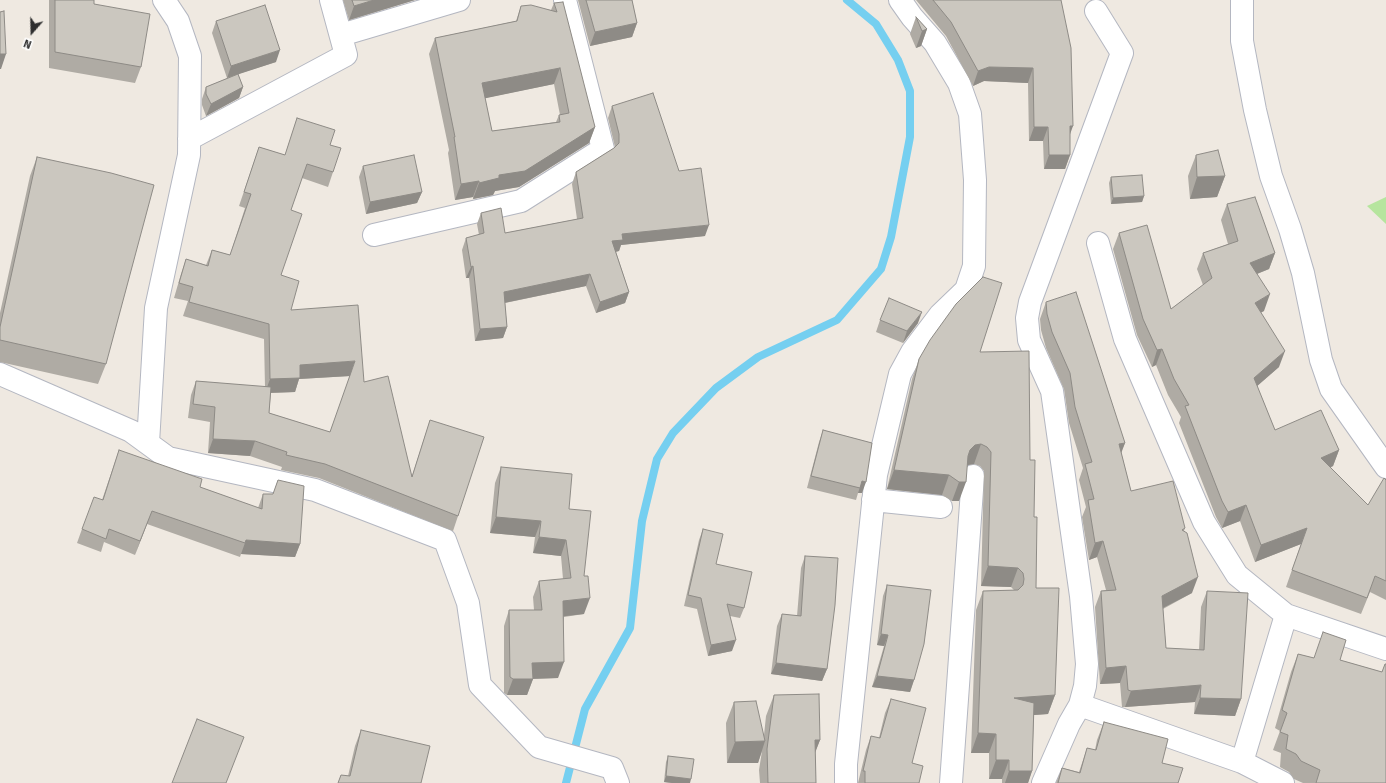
<!DOCTYPE html>
<style>
body{margin:0}
#map{position:relative;width:1386px;height:783px;overflow:hidden;background:#efe9e1;font-family:Signika,sans-serif}
canvas{display:block}
.north{position:absolute;left:12px;top:12px;width:40px;height:40px;-webkit-text-stroke:3px #fff;paint-order:stroke;rotate:200deg;font-size:11px;font-weight:700;line-height:16px;text-align:center;color:#2e2e2e}
.north::after{content:'';display:block;margin:auto;width:14px;height:18px;background:#2e2e2e;clip-path:polygon(50% 0,100% 100%,50% 72%,0 100%)}
</style>
<div id="map">
<canvas width="1386" height="783"></canvas>
<div class="north">N</div>
</div>
<script>
const g = document.querySelector('canvas').getContext('2d');
g.lineJoin = 'round';
function paint(path, color) { g.fillStyle = color; g.fill(path, 'evenodd'); }
const poly = rows => new Path2D(rows.map(r => 'M' + r).join(''));
function stroke(path, color, width, dash) { g.strokeStyle = color; g.lineWidth = width; g.lineCap = dash ? 'butt' : 'round'; g.setLineDash(dash || []); g.stroke(path); }
paint(poly([
 [1386,197,1386,224,1367,206]
]), '#b6e59e');
stroke(poly([
 [566,783,585,709,630,628,642,521,657,459,673,433,716,388,758,357,837,320,881,269,891,237,910,137,910,91,898,60,876,24,847,0]
]), '#75cff0', 8);
const minor = poly([
 [1242,0,1242,41,1255,110,1271,176,1290,229,1303,273,1321,360,1331,389,1386,467],
 [341,35,459,0],
 [189,139,346,55,331,0],
 [374,235,521,201,603,149,565,0],
 [1098,243,1125,339,1204,522,1237,575,1286,615,1386,649],
 [0,374,131,431,168,458,315,490,445,540,468,603,480,685,539,747,612,768,618,783],
 [148,443,156,308,189,155,190,56,178,21,164,0],
 [873,500,941,507],
 [1080,705,1242,762,1283,783],
 [1242,762,1286,615],
 [846,783,846,764,876,475,900,374,912,352,940,315,966,290,974,266,975,180,970,114,959,83,935,43,912,17,900,0],
 [951,783,973,476],
 [1043,783,1069,724,1080,705,1085,686,1087,664,1081,596,1052,391,1029,340,1027,318,1030,302,1122,53,1096,11]
]);
stroke(minor, '#b4b7c1', 24);
stroke(minor, '#fff', 22);
paint(poly([
 [49,0,94,0,94,4,141,67,135,83,49,68],
 [343,0,415,0,349,20],
 [578,0,632,0,637,23,632,37,590,46],
 [916,0,1061,0,1070,135,1070,155,1065,169,1044,169,1043,141,1029,141,1028,83,984,81,973,86,946,36],
 [554,3,595,127,589,143,519,187,495,191,493,195,473,199,473,197,455,200,448,153,449,150,429,54,435,38,516,21,521,6,551,10],
 [554,84,560,115,559,115,556,122,492,131,485,98],
 [916,17,927,29,921,46,916,48,910,34],
 [216,21,276,62,238,74,243,87,239,98,206,116,202,105,202,99,206,87,238,74,227,78,212,33],
 [612,106,679,171,705,236,621,245,619,251,616,252,629,292,625,303,596,313,586,286,505,303,507,327,503,338,475,341,469,278,466,278,462,250,466,238,479,235,477,224,481,213,505,233,577,219,572,184,576,172,614,148,615,147,608,118],
 [297,118,330,145,333,172,328,187,302,178,291,210,281,275,291,310,364,382,412,476,430,420,458,516,453,531,319,478,281,470,282,467,250,456,208,453,210,422,188,418,191,395,196,381,265,387,264,339,183,316,188,301,174,298,181,274,186,259,206,265,212,250,230,255,245,208,239,206,259,147,285,155],
 [350,376,330,432,269,413,271,393,295,392,299,379],
 [1196,155,1225,176,1217,197,1190,199,1188,176],
 [37,157,106,364,98,384,0,362,0,313,30,176],
 [363,166,422,192,417,203,366,214,359,177],
 [1111,177,1144,196,1142,202,1111,204,1109,183],
 [1227,204,1275,253,1269,269,1257,274,1264,311,1261,312,1279,367,1257,386,1275,430,1339,450,1333,466,1330,468,1368,505,1386,480,1386,600,1370,592,1361,614,1286,587,1301,544,1255,562,1240,521,1222,528,1216,517,1179,423,1181,417,1168,395,1156,365,1152,367,1137,335,1113,249,1119,233,1171,309,1203,285,1197,269,1203,253,1228,244,1221,220],
 [1046,302,1125,443,1121,452,1131,491,1185,528,1184,531,1192,593,1163,609,1166,648,1199,650,1201,607,1207,591,1241,699,1235,716,1194,714,1195,702,1125,707,1122,707,1120,683,1100,684,1095,607,1101,591,1106,590,1097,557,1089,560,1082,517,1086,507,1079,480,1083,468,1069,423,1064,389,1046,348,1041,330,1040,319],
 [880,320,918,323,903,343,876,332],
 [980,352,1030,460,1034,517,1036,588,1055,695,1048,714,1034,715,1032,771,1028,783,1002,783,1002,779,989,779,989,753,971,753,976,610,983,591,1014,590,1011,587,981,586,984,471,980,466,974,464,968,465,967,466,959,501,952,501,942,495,887,489,912,379,919,359],
 [823,430,872,443,862,493,858,493,856,500,807,488,819,442],
 [119,450,200,487,258,508,263,494,273,494,278,480,300,544,295,557,241,554,240,557,147,524,135,555,104,542,101,552,77,543,82,529,102,500],
 [501,467,569,509,584,576,584,614,564,617,558,678,533,679,527,695,507,695,504,693,504,626,509,610,534,610,533,597,539,581,563,579,561,556,533,553,535,537,490,533,495,483],
 [703,529,716,564,744,608,740,618,730,616,732,651,708,656,697,609,684,606,699,540],
 [805,556,827,669,822,681,771,674,777,626,782,614,797,616,801,568],
 [887,585,914,680,910,692,872,687,884,646,877,645,883,596],
 [1298,654,1314,658,1340,660,1382,672,1385,664,1386,783,1303,783,1294,779,1289,772,1280,767,1281,753,1273,750,1280,731,1275,728,1291,672],
 [774,695,820,740,815,752,816,783,760,783,759,770,762,751,758,763,727,763,726,723,734,702,764,735,766,716],
 [891,699,912,763,919,783,858,783,866,750,871,736,879,738,885,713],
 [1104,722,1162,763,1178,783,1056,783,1062,768,1079,772,1087,748,1095,750,1097,740],
 [361,730,421,783,338,783,341,775,348,776,355,746],
 [668,756,690,783,672,783,664,782,666,762]
]), '#afaba4');
paint(poly([
 [374,0,415,0,349,20,354,6],
 [637,23,632,37,590,46,595,32],
 [927,29,921,46,916,48,922,31],
 [280,50,276,62,227,78,231,66],
 [0,54,6,54,1,69,0,69],
 [989,67,1033,68,1028,83,984,81,973,86,978,71],
 [560,68,554,84,477,100,482,83],
 [243,87,239,98,206,116,211,104],
 [1070,126,1073,126,1068,140],
 [595,127,589,143,519,187,495,191,493,195,473,199,479,183,499,175],
 [1034,127,1048,127,1043,141,1029,141],
 [1049,155,1070,155,1065,169,1044,169],
 [1225,176,1217,197,1190,199,1197,177],
 [479,181,473,197,455,200,461,184],
 [422,192,417,203,366,214,370,202],
 [1144,196,1142,202,1111,204,1113,198],
 [709,225,705,236,621,245,619,251,608,253,612,241,622,234],
 [1275,253,1269,269,1244,279,1250,263],
 [473,266,469,278,466,278,471,267],
 [590,274,586,286,499,304,504,292],
 [629,292,625,303,596,313,600,302],
 [1270,294,1264,311,1249,319,1255,303],
 [922,312,918,323,903,343,907,331],
 [507,327,503,338,475,341,480,329],
 [1162,349,1156,365,1152,367,1157,350],
 [1285,351,1279,367,1248,394,1254,378],
 [355,361,350,376,299,379,295,392,265,393,270,379,300,365],
 [213,439,255,441,250,456,208,453],
 [1125,443,1119,459,1119,444],
 [981,444,974,464,968,465,963,469,970,450,975,445],
 [1339,450,1333,466,1315,474,1321,458],
 [894,470,949,475,942,495,887,489],
 [862,481,866,482,862,493,858,493],
 [959,482,966,482,959,501,952,501],
 [1246,505,1240,521,1222,528,1228,512],
 [152,511,147,524,135,555,140,541],
 [496,517,541,521,535,537,490,533],
 [1307,528,1301,544,1255,562,1261,545],
 [539,537,566,540,561,556,533,553],
 [246,540,300,544,295,557,241,554],
 [1103,541,1097,557,1089,560,1095,543],
 [988,566,1018,568,1011,587,981,586],
 [1198,577,1192,593,1155,612,1162,596],
 [590,598,584,614,557,617,563,601],
 [881,634,888,635,884,646,877,645],
 [736,640,732,651,708,656,711,645],
 [564,662,558,678,527,679,532,663],
 [776,663,827,669,822,681,771,674],
 [1126,666,1120,683,1100,684,1106,668],
 [877,676,914,680,910,692,872,687],
 [513,679,533,679,527,695,507,695],
 [1201,685,1195,702,1125,707,1131,691],
 [1055,695,1048,714,1007,717,1014,698],
 [1200,698,1241,699,1235,716,1194,714],
 [978,733,996,734,989,753,971,753],
 [815,740,820,740,812,761],
 [765,741,758,763,727,763,735,742],
 [996,760,1009,760,1002,779,989,779],
 [1009,771,1032,771,1028,783,1005,783],
 [666,776,691,779,690,783,672,783,664,782]
]), '#8e8b86');
const building = poly([
 [55,0,94,0,94,4,150,14,141,67,55,52,55,0],
 [352,0,374,0,354,6,352,0],
 [586,0,632,0,637,23,595,32,586,0],
 [933,0,1061,0,1071,48,1073,126,1070,126,1070,155,1049,155,1048,127,1034,127,1033,68,989,67,978,71,951,22,933,0],
 [563,2,595,127,525,171,499,175,499,178,479,183,479,181,461,184,454,137,455,137,435,38,517,21,521,6,531,5,557,12,554,3,563,2],
 [560,68,569,113,559,115,560,122,492,131,482,83,560,68],
 [265,5,280,50,231,66,216,21,265,5],
 [4,11,6,54,0,54,0,12,4,11],
 [916,17,927,29,922,31,916,17],
 [238,74,243,87,211,104,206,94,206,87,238,74],
 [653,93,679,171,701,168,709,225,622,234,623,240,612,241,629,292,600,302,590,274,504,292,507,327,480,329,473,266,471,267,466,238,484,233,481,213,501,208,505,233,583,218,576,172,614,148,619,143,619,134,612,106,653,93],
 [297,118,335,130,330,145,341,148,333,172,307,164,291,210,302,214,281,275,299,281,291,310,358,305,364,382,388,376,412,477,430,420,484,437,458,516,325,464,286,455,287,452,255,441,213,439,215,407,193,404,196,381,271,387,269,413,330,432,355,361,300,365,300,378,270,379,269,324,189,302,193,287,179,283,186,259,208,266,212,250,230,255,251,194,244,192,259,147,285,155,297,118],
 [1218,150,1225,176,1197,177,1196,155,1218,150],
 [414,155,422,192,370,202,363,166,414,155],
 [37,157,111,173,154,185,106,364,0,340,0,327,37,157],
 [1142,175,1144,196,1113,198,1111,177,1142,175],
 [1255,197,1275,253,1250,263,1270,294,1255,303,1285,351,1254,378,1275,430,1321,410,1339,450,1321,458,1368,505,1384,478,1386,480,1386,581,1375,576,1367,598,1292,570,1307,528,1261,545,1246,505,1228,512,1222,501,1185,406,1189,405,1174,379,1162,349,1157,350,1143,319,1119,233,1147,225,1171,309,1212,278,1203,253,1238,241,1227,204,1255,197],
 [983,277,1002,283,980,352,1029,351,1030,460,1035,460,1034,517,1037,517,1036,588,1059,588,1055,695,1014,698,1034,703,1032,771,1009,771,1009,760,996,760,996,734,978,733,983,591,1018,590,1023,585,1024,579,1023,573,1018,568,988,566,991,452,987,447,981,444,975,445,970,450,968,456,966,482,959,482,949,475,894,470,919,359,930,340,956,304,983,277],
 [1076,292,1125,443,1119,444,1131,491,1173,481,1185,528,1182,530,1187,533,1198,577,1162,596,1166,648,1204,650,1207,591,1248,593,1241,699,1200,698,1201,685,1131,691,1128,690,1126,666,1106,668,1101,591,1116,590,1103,541,1095,543,1088,500,1094,499,1085,464,1092,462,1075,407,1070,373,1052,332,1047,314,1046,302,1076,292],
 [889,298,922,312,907,331,880,320,889,298],
 [823,430,872,443,866,482,862,481,860,488,811,476,823,430],
 [119,450,202,479,200,487,262,509,263,494,273,494,278,480,304,486,300,544,246,540,245,543,152,511,140,541,109,529,106,539,82,529,94,497,103,500,119,450],
 [501,467,572,474,569,509,591,511,584,576,588,576,590,598,563,601,564,662,532,663,533,679,513,679,510,677,509,610,542,610,539,581,571,578,566,540,539,537,541,521,496,517,501,467],
 [703,529,723,534,716,564,752,572,744,608,727,604,736,640,711,645,701,598,688,595,703,529],
 [805,556,838,558,835,605,827,669,776,663,782,614,801,616,805,556],
 [887,585,931,590,924,644,914,680,877,676,888,635,881,634,887,585],
 [1323,632,1346,640,1340,660,1382,672,1385,664,1386,664,1386,783,1316,783,1320,770,1301,761,1296,754,1286,749,1288,735,1280,732,1287,713,1282,710,1298,654,1314,658,1323,632],
 [819,694,820,740,815,740,816,783,768,783,767,749,774,695,819,694],
 [891,699,926,708,912,763,923,766,919,783,865,783,865,771,863,771,871,736,880,738,891,699],
 [756,701,765,741,735,742,734,702,756,701],
 [197,719,244,737,226,783,172,783,197,719],
 [1104,722,1168,739,1162,763,1183,768,1178,783,1058,783,1062,768,1080,773,1087,748,1096,750,1104,722],
 [361,730,430,746,421,783,338,783,341,775,350,776,361,730],
 [668,756,694,759,691,779,666,776,668,756]
]);
paint(building, '#cbc7bf');
stroke(building, '#8e8b86', 1);
</script>
